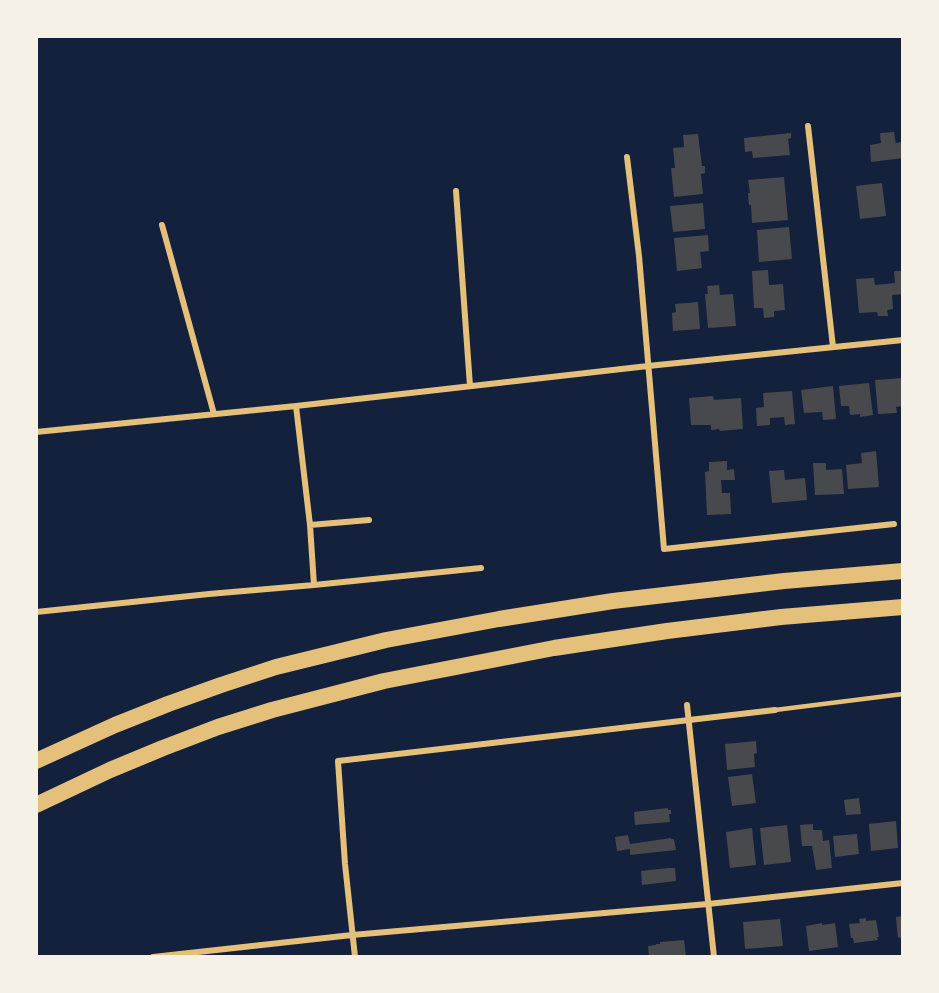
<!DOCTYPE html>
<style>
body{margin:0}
#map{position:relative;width:939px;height:993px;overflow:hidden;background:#14213d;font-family:"Exo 2",sans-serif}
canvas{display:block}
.frame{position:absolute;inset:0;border:38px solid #f6f1e7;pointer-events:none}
</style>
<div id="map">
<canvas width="939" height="993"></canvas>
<div class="frame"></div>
</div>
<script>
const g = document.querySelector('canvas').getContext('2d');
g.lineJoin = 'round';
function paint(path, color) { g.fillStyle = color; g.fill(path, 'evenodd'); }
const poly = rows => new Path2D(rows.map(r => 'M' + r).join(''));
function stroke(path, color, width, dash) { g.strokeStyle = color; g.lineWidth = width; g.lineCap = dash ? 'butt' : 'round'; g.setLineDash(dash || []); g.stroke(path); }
paint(poly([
 [894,132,896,145,896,143,901,142,903,158,871,162,870,145,881,143,880,133],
 [791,133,791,138,788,139,790,155,753,158,752,151,745,152,744,138],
 [698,134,702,166,705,166,705,173,701,174,703,194,674,197,671,168,675,168,673,148,684,147,683,135],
 [784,177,788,220,752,223,751,205,749,205,748,193,750,193,748,180],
 [882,183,886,216,860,219,856,186],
 [703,203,705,229,673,232,670,206],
 [789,227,792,259,759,262,757,230],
 [708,235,709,251,700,252,702,268,677,271,674,238],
 [768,270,769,285,783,284,785,310,774,311,774,317,764,318,763,308,754,308,752,271],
 [894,271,903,271,903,294,892,295,893,309,887,310,888,316,878,316,877,312,859,313,856,279,874,278,875,285,895,283],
 [719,285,720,295,733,294,736,326,708,328,705,294,708,294,707,286],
 [698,302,700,329,673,331,672,313,676,312,675,304],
 [903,378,903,406,896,407,897,413,878,414,875,380],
 [869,383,873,415,860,417,860,414,850,415,849,406,841,406,839,386],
 [833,386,836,419,823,420,822,412,804,413,801,390],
 [792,391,795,424,785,425,784,417,770,418,770,425,757,426,756,408,764,407,763,393],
 [713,396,714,400,741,398,743,429,720,431,719,429,711,430,711,425,691,425,689,398],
 [876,451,879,487,848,489,846,465,862,463,861,453],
 [727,461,727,470,734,469,735,480,721,480,722,493,730,493,731,514,707,515,705,472,709,471,709,462],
 [813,463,826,463,826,470,842,469,844,494,815,495],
 [784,470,785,480,805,478,807,500,772,503,769,471],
 [756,741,757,753,754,754,755,767,727,770,725,744],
 [752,774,756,803,732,806,728,777],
 [859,798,861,814,846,815,844,800],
 [668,808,668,810,671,810,671,814,669,814,670,822,635,825,634,812],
 [896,821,898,848,871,851,869,824],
 [813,824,813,830,822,830,823,841,829,840,832,868,816,870,812,846,802,846,800,825],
 [787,825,791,862,764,865,760,828],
 [752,828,756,865,730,868,726,832],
 [857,834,859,854,835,857,833,836],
 [628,835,630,844,671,838,671,839,674,839,676,850,630,855,630,849,617,851,615,837],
 [668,868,675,868,676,881,642,885,641,871],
 [903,916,903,937,898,938,896,917],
 [866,918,866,921,876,920,879,937,877,937,878,940,854,943,853,938,851,938,849,924,860,923,859,919],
 [780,919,783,946,745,949,743,922],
 [822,923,822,925,835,923,838,947,809,951,806,926],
 [684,940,686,957,649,956,648,946,656,945,656,944,660,944,660,942]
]), '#48494c');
stroke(poly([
 [775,710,903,694]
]), '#e5c07b', 4.5);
stroke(poly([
 [808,126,833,347],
 [627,157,639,256,664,549,894,524],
 [456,191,470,386],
 [162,225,214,414],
 [296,406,310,525,314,585],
 [36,432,296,406,648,366,903,340],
 [310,525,369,520],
 [36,612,209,594,314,585,481,568],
 [687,705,714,957],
 [153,957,352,935,708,904,903,883],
 [355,957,345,864,338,761,775,710]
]), '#e5c07b', 6);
stroke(poly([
 [36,761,115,725,168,704,221,685,276,667,386,640,499,619,613,601,784,581,903,571],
 [36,805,110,770,163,748,218,727,272,710,384,681,554,648,667,631,781,617,903,607]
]), '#e5c07b', 16);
</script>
